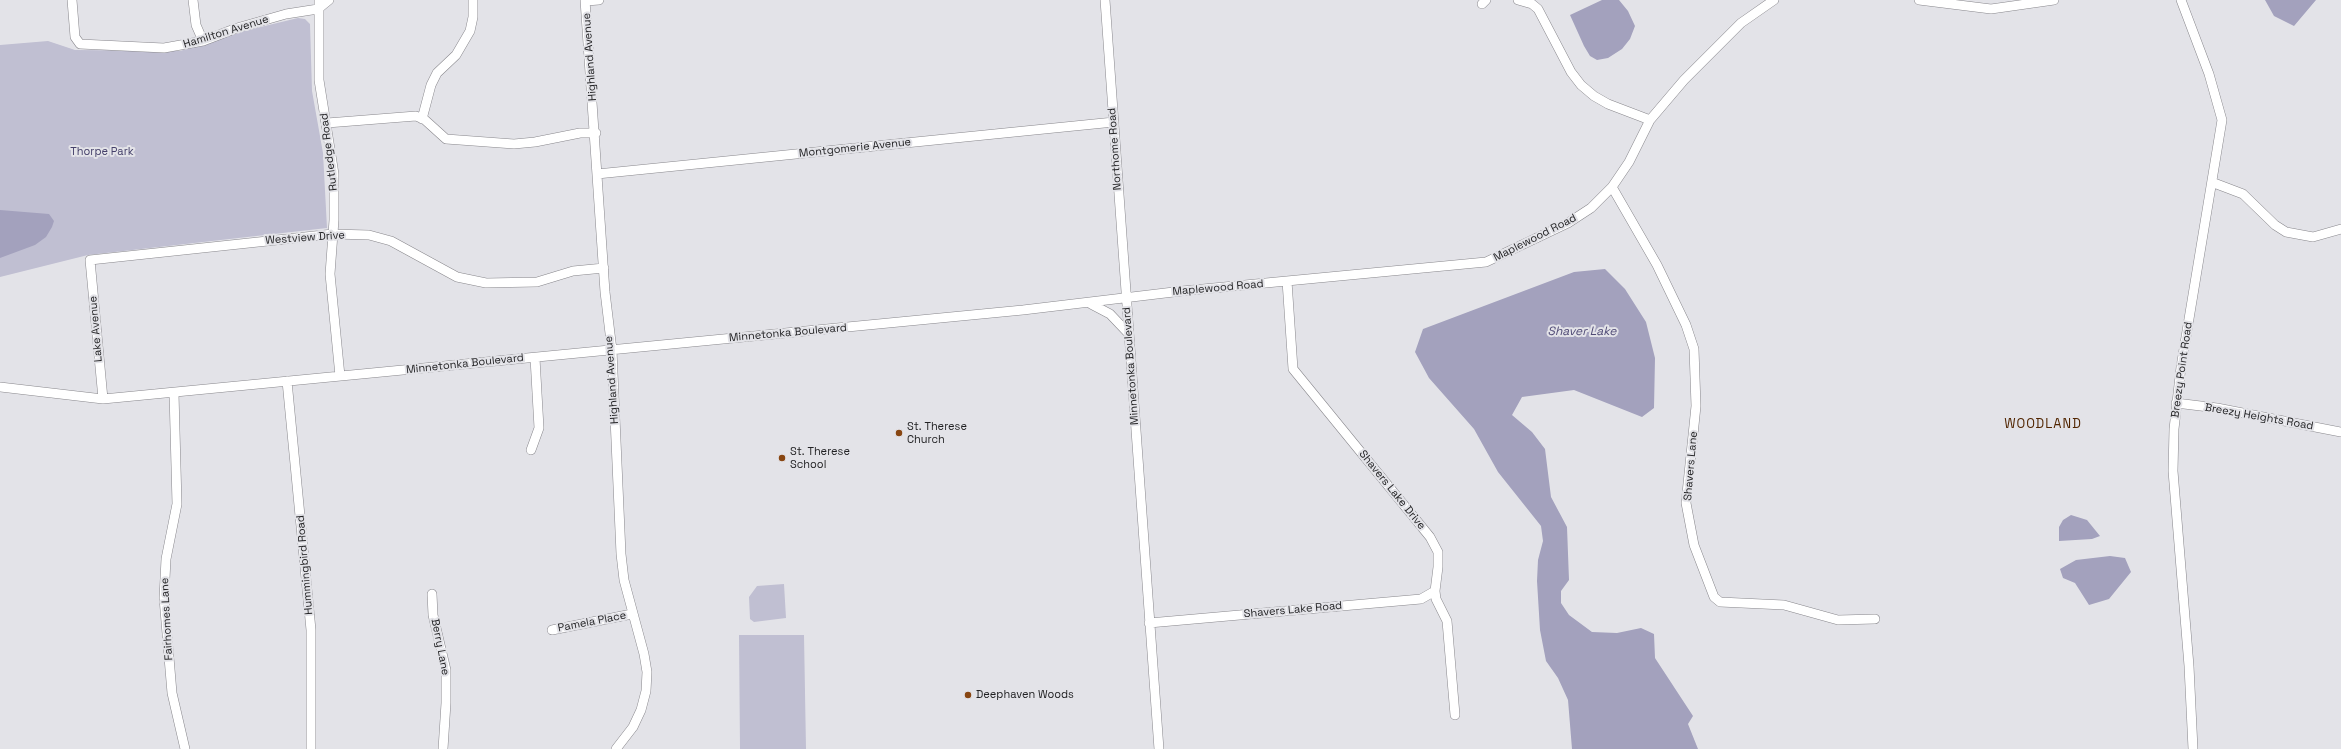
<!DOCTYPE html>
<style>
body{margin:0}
canvas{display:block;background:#e3e3e8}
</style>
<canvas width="2341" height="749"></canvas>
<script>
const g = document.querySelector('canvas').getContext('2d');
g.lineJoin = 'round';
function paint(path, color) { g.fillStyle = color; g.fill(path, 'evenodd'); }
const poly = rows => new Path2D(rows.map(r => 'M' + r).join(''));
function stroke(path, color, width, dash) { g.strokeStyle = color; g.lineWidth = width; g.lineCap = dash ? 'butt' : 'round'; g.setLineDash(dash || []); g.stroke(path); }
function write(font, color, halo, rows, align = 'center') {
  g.font = font + ' "Space Grotesk",sans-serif'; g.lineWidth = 4; g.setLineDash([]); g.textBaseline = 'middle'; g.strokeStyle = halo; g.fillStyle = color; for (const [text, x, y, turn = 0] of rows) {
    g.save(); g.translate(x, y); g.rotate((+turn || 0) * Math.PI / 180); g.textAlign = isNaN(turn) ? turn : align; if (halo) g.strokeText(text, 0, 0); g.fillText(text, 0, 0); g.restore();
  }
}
paint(poly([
 [298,18,305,19,310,24,312,91,323,153,327,228,88,255,0,277,0,45,48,41,75,50,180,51,244,31],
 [784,584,786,618,754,622,750,619,749,597,757,586],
 [739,635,804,635,806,749,740,749]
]), '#c0bfd2');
paint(poly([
 [1602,0,1619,0,1628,11,1635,26,1630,39,1622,49,1608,58,1597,60,1590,56,1584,46,1570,15],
 [2265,0,2316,0,2294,26,2274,16],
 [0,210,49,214,54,221,52,227,46,237,35,245,0,258],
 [1605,269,1625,289,1646,322,1655,358,1654,408,1642,417,1574,390,1522,397,1512,415,1532,432,1545,449,1551,497,1567,527,1569,580,1561,591,1561,603,1569,615,1592,632,1617,633,1641,628,1654,634,1655,658,1693,716,1688,724,1698,749,1572,749,1568,700,1558,678,1546,661,1540,630,1537,581,1538,560,1543,541,1541,526,1498,472,1474,429,1429,378,1415,352,1423,329,1574,272],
 [2071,515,2087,520,2100,536,2092,539,2059,541,2059,527,2063,520],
 [2110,556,2125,558,2131,572,2109,599,2089,605,2075,583,2063,578,2060,569,2076,560]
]), '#a3a1bd');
const minor = poly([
 [72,0,75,37,80,44,164,48,203,41,237,28,286,14,318,9,329,0],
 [193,0,196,25,203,41],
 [319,0,319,80,334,174,334,220,330,274,340,376],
 [585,0,605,292,612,350,621,554,624,580,644,654,647,672,646,691,641,710,633,727,616,749],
 [1105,0,1159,749],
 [1518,0,1532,4,1538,9,1571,72,1581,85,1594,96,1608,104,1650,120],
 [1919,0,1991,9,2054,0],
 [2181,0,2209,74,2222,120,2181,367,2174,429,2173,471,2189,666,2193,749],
 [586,1,599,0],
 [1482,4,1486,0],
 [422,119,431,85,437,73,456,55,470,31,473,17,473,0],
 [327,123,416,116,425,120,446,139,514,144,535,142,580,133,596,133],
 [597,174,1114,122],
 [2214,183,2243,194,2275,225,2286,232,2313,237,2341,229],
 [1612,187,1657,265,1686,325,1694,349,1696,406,1686,503,1694,545,1714,597,1720,602,1784,605,1838,620,1875,619],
 [1287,281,1293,369,1430,537,1438,552,1438,567,1435,591,1436,599,1447,621,1455,715],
 [1091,304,1110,314,1129,334],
 [287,381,311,630,311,749],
 [0,387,103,399,1023,310,1182,291,1486,262,1568,223,1591,208,1612,187,1629,162,1650,120,1684,80,1741,23,1774,0],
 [174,393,177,504,166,559,164,598,172,693,185,749],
 [103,399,90,260,333,234,369,235,391,241,457,277,486,283,537,282,573,271,604,268],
 [2176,403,2217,408,2341,432],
 [531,450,539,428,535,358],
 [432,594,433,615,446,670,446,703,443,749],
 [1149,623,1421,599,1435,591],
 [552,630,632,614]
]);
stroke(minor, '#88878c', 10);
stroke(minor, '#fff', 9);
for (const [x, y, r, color] of [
 [899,433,4,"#884612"],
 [782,458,4,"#884612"],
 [968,695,4,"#884612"]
]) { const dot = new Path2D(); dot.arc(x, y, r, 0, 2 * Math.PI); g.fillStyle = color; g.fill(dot); stroke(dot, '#e3e3e8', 1.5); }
write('11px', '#222224', '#e3e3e8', [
 ["Hamilton Avenue",226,32,-17],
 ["Highland Avenue",590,57,-94],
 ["Montgomerie Avenue",855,148,-6],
 ["Northome Road",1115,149,-94],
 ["Rutledge Road",329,152,-97],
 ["Westview Drive",305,238,-4],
 ["Maplewood Road",1535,238,-27],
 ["Maplewood Road",1218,288,-5],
 ["Lake Avenue",96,329,-95],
 ["Minnetonka Boulevard",788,333,-5],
 ["Minnetonka Boulevard",465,364,-6],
 ["Minnetonka Boulevard",1131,366,-94],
 ["Breezy Point Road",2182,370,-82],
 ["Highland Avenue",612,380,-94],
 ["Breezy Heights Road",2259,417,10],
 ["Shavers Lane",1691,466,-85],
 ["Shavers Lake Drive",1392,490,51],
 ["Hummingbird Road",305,565,-95],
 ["Shavers Lake Road",1293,610,-5],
 ["Fairhomes Lane",167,619,-93],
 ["Pamela Place",592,622,-11],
 ["Berry Lane",440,647,79]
]);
write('11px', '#45406a', '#e3e3e8', [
 ["Thorpe Park",102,152]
]);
write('11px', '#222224', '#e3e3e8', [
 ["St. Therese",907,427],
 ["Church",907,440],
 ["St. Therese",790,452],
 ["School",790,465],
 ["Deephaven Woods",976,695]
], 'left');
write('italic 12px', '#504b76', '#e3e3e8', [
 ["Shaver Lake",1582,332]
]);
g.letterSpacing = '1px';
write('13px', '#512500', '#e3e3e8', [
 ["WOODLAND",2043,424]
]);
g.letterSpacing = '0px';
</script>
